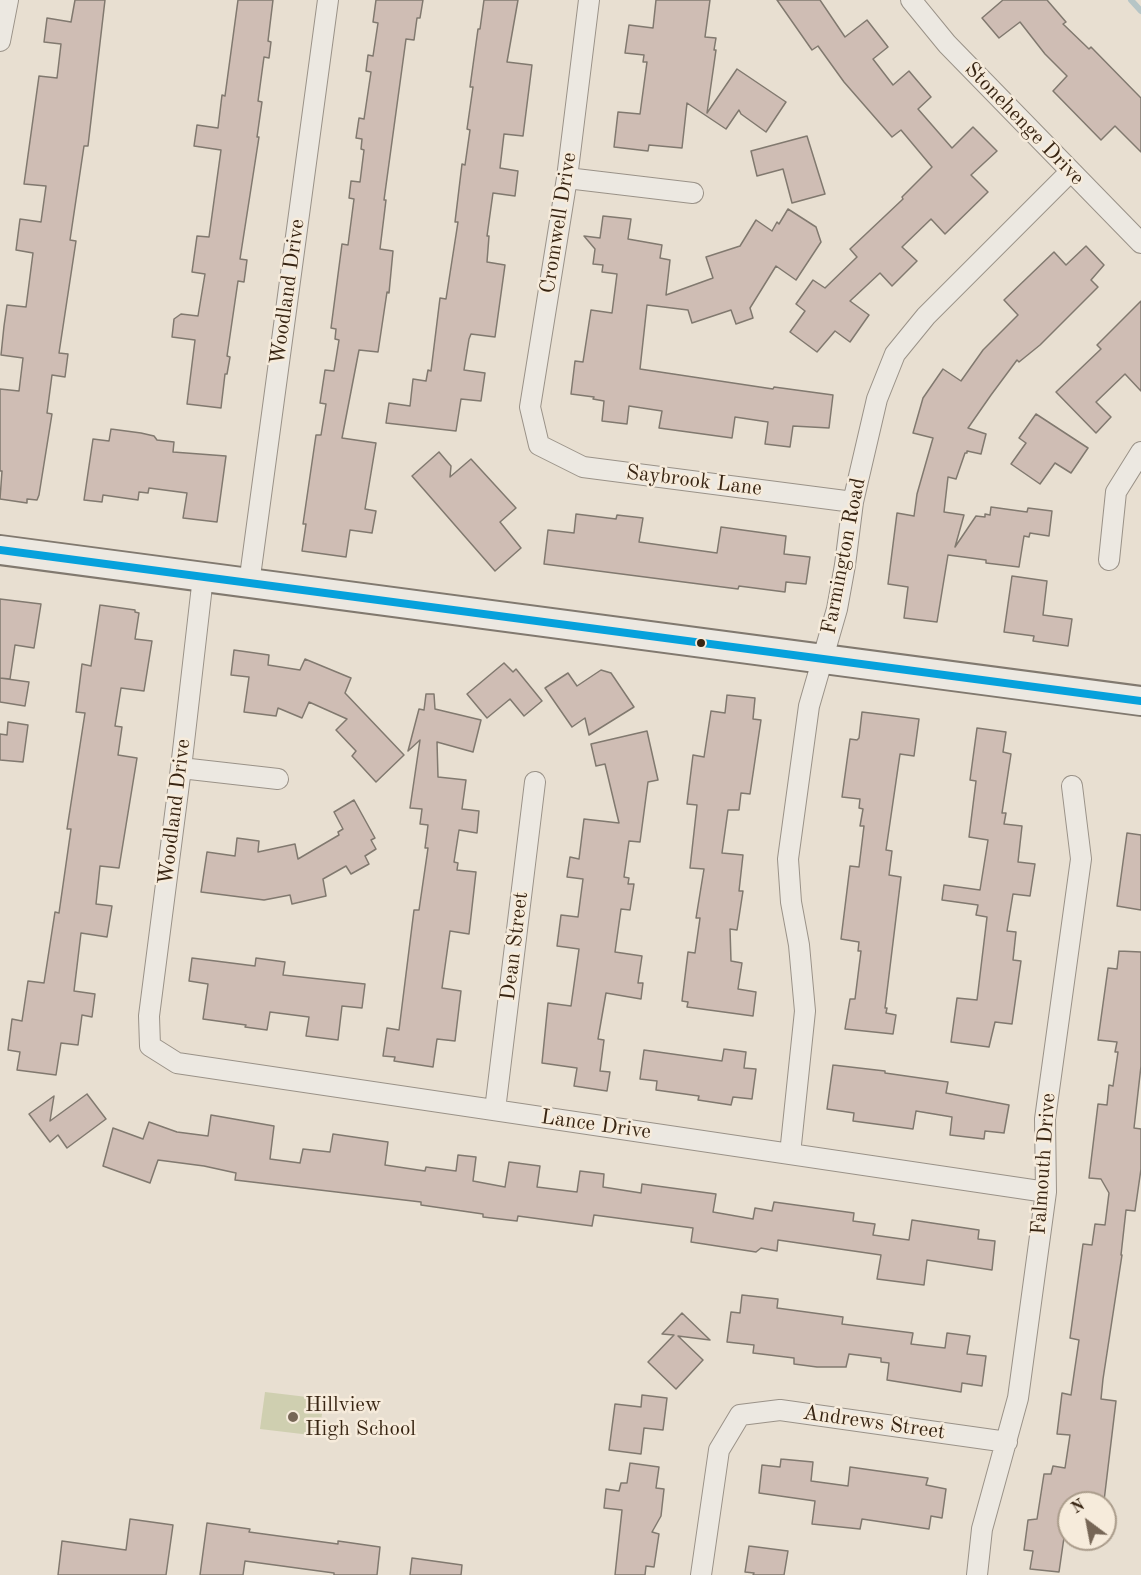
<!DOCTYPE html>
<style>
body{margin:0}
#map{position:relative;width:1141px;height:1575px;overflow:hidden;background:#e8dfd1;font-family:"Old Standard TT",serif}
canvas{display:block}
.north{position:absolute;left:1057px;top:1491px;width:60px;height:60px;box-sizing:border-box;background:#f6ebdb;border:2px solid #aa9c8b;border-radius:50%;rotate:328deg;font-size:16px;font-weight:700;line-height:24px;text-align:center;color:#382513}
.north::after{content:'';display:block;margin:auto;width:21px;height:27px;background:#766656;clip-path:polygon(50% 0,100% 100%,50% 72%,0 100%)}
</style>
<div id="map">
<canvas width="1141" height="1575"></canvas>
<div class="north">N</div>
</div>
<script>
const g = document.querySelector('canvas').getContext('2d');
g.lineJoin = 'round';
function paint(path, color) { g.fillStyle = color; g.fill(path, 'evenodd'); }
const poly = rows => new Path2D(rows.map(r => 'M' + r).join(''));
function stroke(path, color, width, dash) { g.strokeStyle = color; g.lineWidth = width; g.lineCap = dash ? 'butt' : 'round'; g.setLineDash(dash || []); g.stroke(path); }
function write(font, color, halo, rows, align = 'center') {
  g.font = font + ' "Old Standard TT",serif'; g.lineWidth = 5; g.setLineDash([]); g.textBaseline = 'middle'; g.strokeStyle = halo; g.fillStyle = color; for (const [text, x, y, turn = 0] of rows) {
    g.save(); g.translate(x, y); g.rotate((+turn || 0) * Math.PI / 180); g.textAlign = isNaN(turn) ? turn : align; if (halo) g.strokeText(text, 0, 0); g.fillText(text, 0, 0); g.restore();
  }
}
paint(poly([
 [265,1392,324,1399,319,1436,260,1429]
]), '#cfcfb0');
stroke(poly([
 [1131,0,1141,11]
]), '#b6c5c6', 6);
const building = poly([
 [75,0,105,0,88,146,84,146,70,240,76,241,59,353,68,354,65,377,52,375,47,413,52,414,39,495,37,500,27,499,27,503,0,499,2,471,0,471,0,389,19,391,23,358,1,355,4,326,7,305,26,307,33,253,16,250,20,219,41,222,46,186,24,184,39,76,57,78,61,44,44,42,47,18,71,22,75,0],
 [238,0,273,0,268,41,271,42,269,58,264,57,258,101,262,102,257,137,259,137,240,259,247,260,244,282,238,281,227,356,230,357,227,374,225,374,221,408,187,404,195,340,172,337,174,319,181,314,198,316,205,274,192,272,197,236,209,237,221,150,194,146,197,125,218,128,222,95,225,96,238,0],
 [376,0,423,0,420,18,417,18,414,40,406,39,384,200,386,200,380,249,393,251,389,293,387,292,378,352,359,350,342,438,376,443,365,509,376,511,372,533,350,530,346,557,302,551,306,524,303,524,316,435,321,435,326,404,320,403,325,370,334,371,339,340,335,339,336,329,331,328,342,244,348,245,354,199,349,198,351,181,360,182,364,150,361,149,362,139,356,138,359,118,364,119,371,72,366,71,368,55,373,56,378,23,373,22,376,0],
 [484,0,518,0,507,62,532,65,523,136,504,134,500,168,518,171,515,196,493,193,487,236,489,236,487,262,505,265,495,337,471,334,469,339,464,370,485,373,481,401,461,399,456,431,386,423,389,403,410,406,413,379,426,381,428,370,431,371,440,298,446,299,458,222,455,222,462,164,465,165,470,130,467,129,473,87,470,87,478,29,480,29,484,0],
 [656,0,710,0,705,37,716,38,714,50,716,50,707,113,737,69,786,102,766,132,741,114,739,110,726,129,687,103,682,148,649,145,648,151,614,147,618,112,640,114,647,62,643,62,644,55,625,53,629,25,653,28,656,0],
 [777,0,820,0,845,37,867,20,888,47,873,59,893,85,909,71,931,97,918,109,952,148,973,127,997,151,971,175,988,192,945,234,931,219,902,247,917,261,892,286,880,273,850,301,869,315,850,342,835,331,817,352,790,332,805,311,796,304,813,280,825,288,857,257,850,249,903,199,902,197,932,167,901,130,892,137,844,82,818,46,812,50,777,0],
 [1003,0,1047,0,1066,22,1063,24,1089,49,1091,47,1141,98,1141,152,1115,126,1101,140,1053,91,1067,76,1045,54,1020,22,999,38,982,18,1003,0],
 [807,136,825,194,792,203,783,169,757,176,751,151,807,136],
 [788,209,816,227,821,242,796,280,776,266,750,308,753,318,736,324,731,310,692,323,688,310,647,305,640,369,773,389,774,387,833,395,829,428,793,426,790,447,765,444,768,422,735,417,732,438,659,428,662,411,629,406,627,424,602,421,604,401,593,399,594,397,571,394,575,361,583,362,591,310,612,313,617,274,602,272,603,265,593,264,595,249,584,236,600,238,603,216,631,219,628,239,662,245,660,258,670,260,666,295,713,278,706,257,740,246,756,220,772,231,777,222,779,224,788,209],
 [1086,246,1104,265,1091,280,1098,287,1040,345,1019,362,1017,360,991,395,968,428,986,434,981,454,967,451,967,453,965,453,956,479,948,477,944,512,964,515,955,547,976,516,985,517,985,514,990,515,991,507,1027,512,1028,508,1052,511,1049,536,1030,533,1029,537,1024,536,1019,567,986,563,986,560,948,555,937,622,904,618,908,587,888,584,897,513,914,516,917,494,933,438,913,433,923,398,943,369,961,381,983,350,1018,315,1004,300,1054,252,1066,265,1086,246],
 [1141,301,1141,391,1125,374,1096,402,1111,417,1096,433,1056,392,1101,349,1097,345,1141,301],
 [1036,414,1088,448,1071,473,1055,463,1040,484,1011,464,1026,443,1019,438,1036,414],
 [111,429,141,433,154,436,157,440,174,442,173,452,226,456,217,522,183,518,187,493,149,488,148,493,139,492,138,500,103,495,102,502,84,500,93,439,109,441,111,429],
 [439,452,451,466,450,477,471,459,516,508,500,522,521,548,495,571,412,476,439,452],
 [576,514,616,519,617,515,643,518,639,542,717,553,721,527,786,536,784,554,810,557,806,584,786,582,785,592,739,586,738,589,544,564,548,530,574,533,576,514],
 [1012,576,1047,581,1043,615,1072,619,1068,646,1033,641,1034,636,1004,632,1012,576],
 [0,599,41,604,34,648,15,645,10,679,0,678,0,599],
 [100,605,135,610,135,612,139,613,135,639,152,641,144,691,121,688,115,726,122,727,118,755,137,758,119,868,100,866,96,904,112,906,107,937,81,933,74,991,95,994,92,1017,82,1015,78,1045,61,1043,56,1075,17,1070,20,1052,8,1050,12,1019,22,1021,28,981,44,983,55,912,59,913,71,829,67,829,85,713,76,712,82,664,91,666,100,605],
 [234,650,269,655,268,665,300,670,305,659,351,678,345,693,404,755,376,782,352,756,356,751,336,730,347,719,309,702,302,718,278,708,276,716,244,712,249,677,231,675,234,650],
 [504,663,513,672,516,669,542,701,524,716,510,699,487,718,467,694,504,663],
 [601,670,611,673,634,707,589,735,585,718,572,727,545,688,568,673,577,686,601,670],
 [0,678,29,682,25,706,0,702,0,678],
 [426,694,434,694,435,709,481,720,473,752,437,742,438,777,466,780,462,809,479,811,477,833,459,830,454,862,458,863,457,870,476,872,469,934,450,931,442,988,461,991,455,1041,437,1039,433,1067,394,1061,395,1057,383,1056,387,1028,399,1030,414,910,419,910,428,848,425,848,428,825,420,824,422,809,410,808,420,740,408,751,419,709,424,710,426,694],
 [727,695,755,698,753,719,761,720,750,794,741,793,739,810,728,810,722,853,743,855,739,891,743,891,737,930,730,929,731,961,742,963,738,989,756,992,753,1016,687,1007,688,1002,682,1001,688,952,695,953,700,918,696,918,704,869,690,868,697,805,687,804,693,755,704,757,711,711,725,713,727,695],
 [862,712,919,719,914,756,900,754,886,850,892,851,889,875,901,877,885,1008,887,1008,886,1013,896,1015,893,1034,845,1029,850,999,855,999,861,951,858,951,859,942,841,939,850,866,859,867,864,826,860,826,863,809,859,808,860,799,842,797,850,739,857,740,859,738,862,712],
 [8,722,28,725,23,762,0,760,0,734,7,735,8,722],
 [977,728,1006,732,1003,752,1011,754,1002,813,1006,813,1004,824,1022,826,1018,862,1035,864,1030,896,1013,894,1007,931,1016,932,1013,960,1021,961,1012,1024,995,1022,989,1047,951,1042,957,998,977,1000,987,917,976,915,978,905,942,900,944,885,980,890,988,840,969,837,976,781,970,780,977,728],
 [647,731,658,780,648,782,640,842,629,841,624,877,629,878,628,884,634,884,630,910,621,909,615,952,642,956,638,983,643,983,641,999,606,993,598,1039,604,1040,600,1071,610,1072,607,1091,574,1086,577,1068,542,1063,548,1003,571,1006,579,949,557,946,561,915,578,917,583,879,567,877,570,857,579,859,584,819,619,823,605,764,596,766,591,744,647,731],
 [354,800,375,838,371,840,376,849,365,856,369,864,351,874,346,866,323,879,326,896,292,904,290,895,264,900,201,892,207,852,235,856,237,838,259,841,258,852,295,844,298,859,339,835,338,832,343,829,334,812,354,800],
 [1127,833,1141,835,1141,910,1117,906,1127,833],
 [1119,951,1141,952,1141,1066,1134,1128,1141,1129,1141,1169,1135,1211,1126,1210,1121,1255,1122,1255,1103,1379,1101,1399,1116,1401,1104,1501,1077,1497,1076,1503,1069,1503,1059,1572,1030,1569,1033,1551,1024,1550,1028,1520,1037,1519,1044,1474,1051,1474,1053,1466,1065,1468,1070,1435,1057,1434,1062,1393,1071,1395,1074,1374,1079,1340,1070,1338,1083,1244,1092,1245,1095,1224,1105,1225,1109,1193,1101,1179,1089,1178,1098,1104,1107,1105,1109,1085,1113,1086,1118,1052,1115,1052,1117,1042,1098,1040,1108,968,1117,969,1119,951],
 [192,958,255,966,256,958,285,962,283,975,365,984,362,1008,342,1006,338,1040,306,1036,309,1017,270,1012,267,1030,245,1027,246,1025,203,1019,208,984,189,981,192,958],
 [724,1049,746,1052,744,1068,756,1069,752,1099,733,1097,731,1105,698,1100,699,1096,656,1090,657,1081,640,1079,644,1050,722,1061,724,1049],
 [833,1065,885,1071,885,1073,948,1082,946,1093,1009,1105,1004,1133,985,1131,984,1139,950,1135,952,1117,916,1111,913,1129,853,1121,854,1113,827,1109,833,1065],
 [87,1094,106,1119,67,1148,58,1135,50,1142,29,1114,54,1096,50,1121,87,1094],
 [211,1115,274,1126,270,1159,300,1163,303,1149,330,1152,333,1134,388,1142,385,1165,425,1171,426,1167,456,1171,458,1155,476,1157,473,1181,505,1187,509,1162,540,1166,537,1187,577,1192,580,1171,604,1174,603,1187,641,1193,642,1184,716,1194,713,1212,753,1219,755,1208,772,1211,774,1202,854,1213,853,1221,875,1224,873,1235,909,1240,912,1220,979,1230,978,1239,995,1241,992,1270,927,1260,924,1285,877,1279,881,1255,778,1240,777,1251,761,1248,756,1252,691,1242,693,1228,594,1215,592,1226,518,1216,517,1221,483,1217,483,1214,421,1205,421,1202,235,1180,236,1173,204,1166,158,1160,150,1183,103,1166,113,1128,143,1139,149,1122,177,1132,208,1136,211,1115],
 [742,1295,778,1299,777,1308,843,1317,842,1324,913,1333,911,1344,945,1348,947,1333,970,1336,967,1354,986,1356,982,1386,962,1383,961,1392,887,1380,889,1363,881,1362,881,1358,849,1354,846,1367,817,1367,794,1364,794,1358,753,1353,754,1345,727,1342,731,1312,740,1313,742,1295],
 [682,1313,710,1340,678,1336,703,1360,676,1389,648,1362,674,1335,662,1334,682,1313],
 [642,1395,667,1398,663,1430,644,1428,641,1454,609,1450,615,1404,641,1407,642,1395],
 [781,1459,813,1462,811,1481,848,1486,850,1467,928,1478,926,1485,946,1489,942,1518,931,1516,929,1529,862,1519,860,1529,812,1524,815,1501,759,1493,762,1465,780,1467,781,1459],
 [630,1463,659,1467,656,1488,664,1489,661,1516,652,1532,659,1534,654,1567,646,1566,645,1575,615,1575,622,1510,604,1508,606,1489,619,1491,621,1483,627,1483,630,1463],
 [130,1519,173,1525,166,1575,58,1575,62,1541,126,1550,130,1519],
 [207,1523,250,1529,249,1532,338,1544,338,1541,380,1547,377,1575,334,1575,334,1573,245,1561,243,1575,200,1575,207,1523],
 [749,1546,788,1551,784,1575,753,1575,754,1573,745,1572,749,1546],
 [412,1558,462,1565,461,1575,410,1575,412,1558]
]);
paint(building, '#cfbdb4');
stroke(building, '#81796f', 1.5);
const minor = poly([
 [589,0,567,178,530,407,539,445,583,467,853,502],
 [911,0,947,44,1141,243],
 [0,41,8,0],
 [567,178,693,193],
 [1109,560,1116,492,1141,452],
 [203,577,181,768,149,1016,150,1046,177,1063,1046,1192],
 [249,584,328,0],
 [181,768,278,779],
 [495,1110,535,782],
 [790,1154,805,1011,799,945,791,902,788,859,809,706,837,609,845,565,853,502,877,399,895,354,926,316,1070,172],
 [701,1575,719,1450,740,1415,780,1410,1007,1442],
 [977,1575,982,1529,1018,1398,1046,1192,1045,1119,1081,859,1072,786]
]);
const secondary = poly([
 [0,550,1141,701]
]);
stroke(minor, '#9a9288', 22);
stroke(secondary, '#81796f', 32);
stroke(minor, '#ece8e1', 20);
stroke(secondary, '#ece8e1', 28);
stroke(poly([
 [0,550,1141,701]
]), '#06a1dc', 8);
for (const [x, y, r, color] of [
 [701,643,5,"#382513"],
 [293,1417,6,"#766656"]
]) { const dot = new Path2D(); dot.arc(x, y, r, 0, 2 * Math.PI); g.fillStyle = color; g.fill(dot); stroke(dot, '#f6ebdb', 2); }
write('21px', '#382513', '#f6ebdb', [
 ["Stonehenge Drive",1024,124,46],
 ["Cromwell Drive",559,223,-81],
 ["Woodland Drive",288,292,-82],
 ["Saybrook Lane",694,481,7],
 ["Farmington Road",844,556,-79],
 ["Woodland Drive",175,812,-83],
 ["Dean Street",515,946,-83],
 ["Lance Drive",596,1125,8],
 ["Falmouth Drive",1044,1164,-86],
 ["Andrews Street",874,1423,8]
]);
write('21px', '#382513', '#f6ebdb', [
 ["Hillview",305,1405],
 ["High School",305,1429]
], 'left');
</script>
